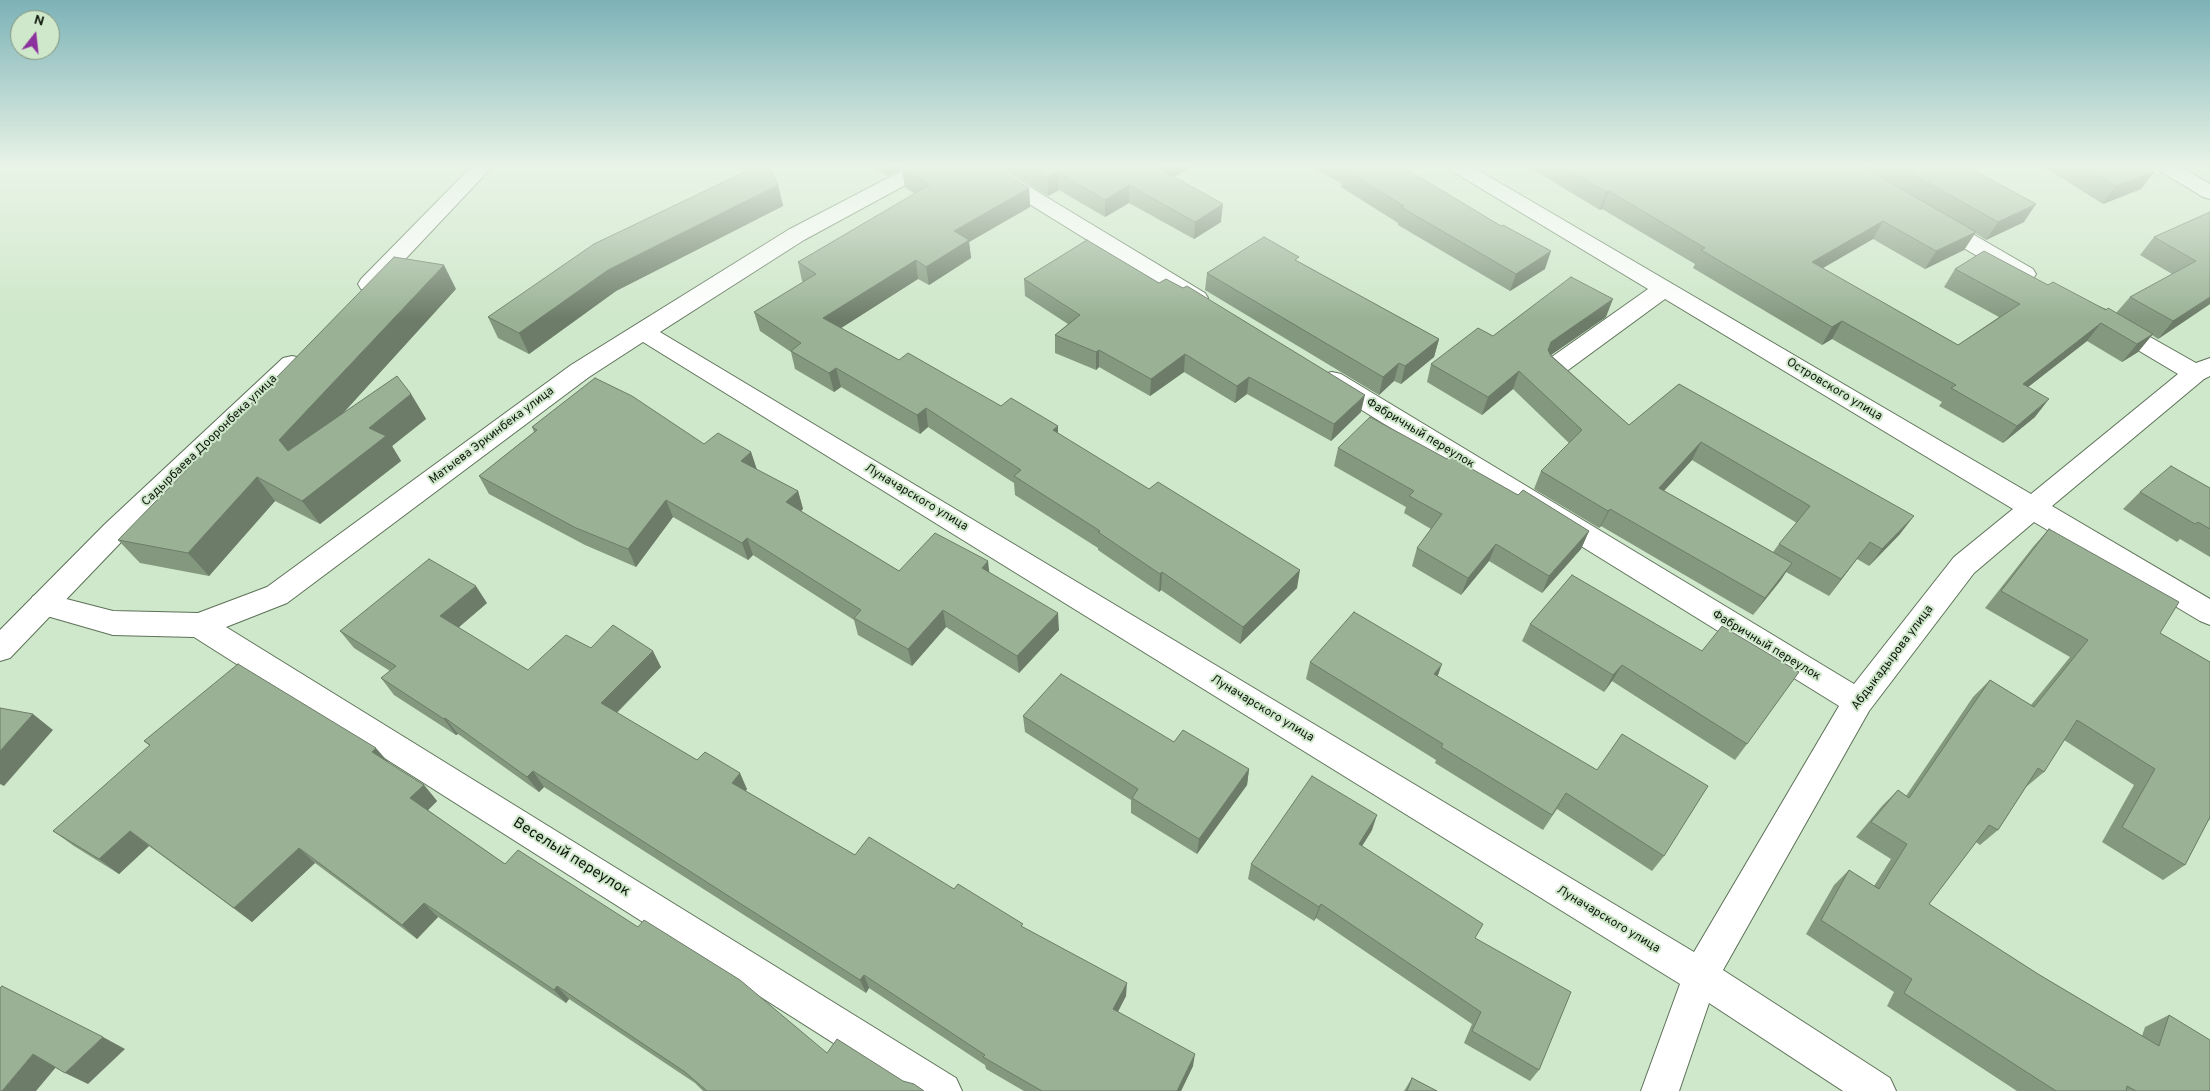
<!DOCTYPE html>
<meta charset="utf-8">
<style>
body{margin:0}
#map{position:relative;width:2210px;height:1091px;overflow:hidden;background:#cfe7ca;font-family:Overpass,sans-serif}
canvas{display:block}
.north{position:absolute;left:10px;top:10px;width:50px;height:50px;box-sizing:border-box;background:#cfe7ca;border:1px solid #82947e;border-radius:50%;rotate:16deg;font-size:14px;font-weight:700;line-height:20px;text-align:center;color:#0e170c}
.north::after{content:'';display:block;margin:auto;width:18px;height:22px;background:#8b329e;clip-path:polygon(50% 0,100% 100%,50% 72%,0 100%)}
</style>
<div id="map">
<canvas width="2210" height="1091"></canvas>
<div class="north">N</div>
</div>
<script>
const g = document.querySelector('canvas').getContext('2d');
g.lineJoin = 'round';
const poly = rows => new Path2D(rows.map(r => 'M' + r).join(''));
function stroke(path, color, width, dash) { g.strokeStyle = color; g.lineWidth = width; g.lineCap = dash ? 'butt' : 'round'; g.setLineDash(dash || []); g.stroke(path); }
function paint(path, color) { g.fillStyle = color; g.fill(path, 'evenodd'); }
function write(font, color, halo, rows, align = 'center') {
  g.font = font + ' Overpass,sans-serif'; g.lineWidth = 4; g.setLineDash([]); g.textBaseline = 'middle'; g.strokeStyle = halo; g.fillStyle = color; for (const [text, x, y, turn = 0] of rows) {
    g.save(); g.translate(x, y); g.rotate((+turn || 0) * Math.PI / 180); g.textAlign = isNaN(turn) ? turn : align; if (halo) g.strokeText(text, 0, 0); g.fillText(text, 0, 0); g.restore();
  }
}
const minor = poly([
 [909,167,934,167,931,171,804,240,660,332,1694,952,1839,706,1323,386,1320,380,1323,374,1332,372,1341,374,1854,684,1954,557,2013,509,1665,299,1564,373,1555,375,1546,373,1543,367,1546,361,1648,289,1452,171,1449,167,1473,167,2031,494,2178,374,2104,330,2100,325,2104,320,2112,317,2120,320,2196,363,2210,358,2210,376,2204,379,2052,506,2210,599,2210,625,2200,621,2034,522,1974,573,1869,711,1723,970,1890,1078,1896,1091,1843,1091,1709,1003,1679,1091,1641,1091,1680,984,643,342,589,377,287,603,226,627,956,1078,962,1091,909,1091,194,637,113,635,33,612,29,604,33,596,43,593,113,611,198,613,267,587,571,365,788,230,909,167],
 [973,167,997,167,1205,293,1208,298,1205,303,1197,305,1189,303,976,171,973,167],
 [2157,167,2181,167,2210,184,2210,199,2203,197,2160,171,2157,167],
 [1937,217,1945,218,2033,269,2036,274,2033,279,2025,281,2017,279,1929,228,1926,223,1929,218,1937,217]
]);
const major = poly([
 [471,167,492,167,377,289,369,291,361,289,358,284,361,279,471,167],
 [292,356,301,358,304,364,301,370,125,538,10,658,0,661,0,630,105,524,283,358,292,356]
]);
stroke(minor, '#5d7258', 2);
stroke(major, '#5d7258', 2);
paint(minor, '#fff');
paint(major, '#fff');
paint(poly([
 [872,167,905,167,887,176],
 [1000,167,1194,167,1174,177,1221,222,1194,239,1129,203,1105,217,1059,190,1048,196],
 [1312,167,1403,167,1545,269,1510,291,1398,225,1398,223,1341,187,1342,184],
 [1529,167,1968,167,2024,222,1986,240,1975,233,1964,250,1925,269,1873,239,1823,268,1958,345,1999,317,1944,287,1955,269,2048,285,2116,313,2130,297,2172,274,2140,255,2154,237,2210,212,2210,304,2158,339,2152,335,2138,352,2122,362,2087,341,2028,387,2035,417,2003,443,1939,406,1942,402,1832,339,1822,345,1693,268,1695,264,1602,209,1600,210,1565,189],
 [2044,167,2146,167,2154,172,2141,189,2103,204],
 [902,169,1029,188,1030,207,969,242,971,258,929,285,918,279,841,328,899,360,1001,406,1058,426,1058,434,1297,588,1240,644,1161,590,1159,592,1098,550,1098,548,1015,495,1014,483,928,427,920,434,841,387,834,392,795,369,791,352,760,331,754,312,803,282,802,281,798,262,915,194,905,187],
 [778,185,783,206,616,291,529,354,498,338,488,317],
 [1298,261,1439,339,1434,357,1401,384,1394,381,1379,395,1205,290,1207,273],
 [1024,279,1361,412,1331,441,1247,394,1235,403,1184,372,1150,396,1099,367,1096,370,1055,353,1055,335,1068,324,1025,296],
 [456,289,343,413,411,394,426,419,392,446,401,461,320,524,275,501,209,576,140,563,118,540],
 [1606,317,1551,355,1629,425,1679,384,1900,534,1869,566,1857,559,1829,596,1786,572,1753,615,1601,526,1599,528,1534,489,1541,471,1569,443,1513,389,1482,415,1427,382,1431,364,1493,336],
 [1692,460,1797,523,1779,544,1773,552,1664,491],
 [532,427,704,444,751,452,757,470,798,491,803,509,801,511,899,571,989,572,1059,630,1019,673,946,627,912,666,858,635,854,620,753,555,748,560,673,517,636,567,585,545,489,494,479,476,534,432],
 [1338,448,1447,459,1589,531,1581,549,1542,593,1489,561,1461,595,1412,566,1417,548,1431,529,1404,513,1406,507,1334,466],
 [2210,488,2210,557,2180,539,2177,542,2123,509,2140,492],
 [2049,529,2160,633,2210,662,2210,820,2209,819,2185,865,2163,880,2102,842,2134,785,2064,740,2044,772,2026,787,1998,830,1980,845,1976,842,1929,904,2038,974,2142,1036,2145,1027,2169,1015,2210,1091,2017,1091,1887,1006,1894,992,1806,934,1834,885,1849,870,1874,886,1891,859,1856,837,1882,806,1898,790,1906,796,1973,697,1990,680,2031,705,2070,657,1985,608,2033,547],
 [1572,575,1747,744,1735,760,1612,681,1604,692,1522,641,1530,624],
 [487,603,458,628,528,670,591,648,661,667,617,713,697,760,747,789,746,791,855,855,954,889,1024,928,1126,996,1118,1012,1193,1066,1181,1091,1024,1091,986,1069,985,1065,869,988,866,993,544,787,539,792,458,734,456,735,394,695,381,678,390,671,354,648,340,631],
 [1310,662,1438,676,1664,856,1652,871,1557,809,1543,830,1435,763,1436,760,1306,679],
 [1023,716,1174,742,1249,769,1247,785,1197,854,1131,813,1131,800,1025,732],
 [144,741,390,764,424,785,437,801,428,810,505,864,827,1053,903,1081,924,1091,703,1091,695,1083,569,999,566,1003,438,917,417,939,315,863,252,922,149,846,119,874,74,846,53,831,150,746],
 [1372,830,1362,846,1475,939,1539,1070,1530,1081,1464,1043,1472,1024,1316,918,1314,921,1248,879,1251,864],
 [1412,1078,1437,1091,1404,1091]
]), '#849880');
paint(poly([
 [886,167,905,167,887,176],
 [1159,167,1194,167,1157,185,1158,168],
 [1058,172,1059,190,1048,196,1048,178],
 [2154,172,2141,189,2103,204,2115,186],
 [778,185,783,206,616,291,529,354,519,333,608,270],
 [1129,185,1129,203,1105,217,1105,200],
 [1029,188,1030,207,969,242,971,258,929,285,926,267,954,231],
 [1609,191,1602,209,1600,210,1606,192],
 [1223,204,1221,222,1194,239,1195,222],
 [2036,204,2024,222,1986,240,1998,222],
 [1883,221,1873,239,1802,280,1812,262],
 [1976,232,1964,250,1925,269,1936,251],
 [1551,251,1545,269,1510,291,1516,274],
 [916,260,918,279,827,337,823,318],
 [444,265,456,289,296,465,279,440],
 [2210,297,2210,304,2158,339,2173,321],
 [1613,299,1606,317,1545,359,1541,368,1551,342],
 [1842,321,1832,339,1822,345,1832,327],
 [2101,323,2087,341,2009,402,2023,384],
 [2153,334,2138,352,2122,362,2137,344],
 [1439,339,1434,357,1401,384,1405,366],
 [1099,350,1099,367,1096,370,1096,352],
 [1185,354,1184,372,1150,396,1151,379],
 [1399,363,1394,381,1379,395,1383,377],
 [836,368,841,387,834,392,829,373],
 [1519,371,1513,389,1482,415,1488,397],
 [1249,377,1247,394,1235,403,1237,386],
 [411,394,426,419,392,446,401,461,320,524,302,501,369,428],
 [1365,395,1361,412,1331,441,1334,424],
 [2049,399,2035,417,2003,443,2017,426],
 [926,408,928,427,920,434,917,415],
 [1058,426,1058,445,1053,430],
 [1701,442,1692,460,1650,506,1659,488],
 [751,452,757,470,741,461],
 [257,477,275,501,209,576,188,553],
 [798,491,803,509,791,520,786,502],
 [666,500,673,517,636,567,628,549],
 [1610,509,1601,526,1599,528,1608,511],
 [1914,516,1900,534,1869,566,1882,549],
 [1589,531,1581,549,1542,593,1549,576],
 [747,538,753,555,748,560,742,543],
 [1870,542,1857,559,1829,596,1841,579],
 [1496,544,1489,561,1461,595,1468,578],
 [988,561,990,578,982,568],
 [1792,563,1781,580,1753,615,1765,598],
 [1300,570,1297,588,1240,644,1243,627],
 [1162,572,1161,590,1159,592,1160,574],
 [476,586,487,603,452,633,440,616],
 [943,610,946,627,912,666,908,649],
 [1058,613,1059,630,1019,673,1017,656],
 [653,651,661,667,610,719,601,703],
 [1442,664,1436,681,1434,674],
 [1622,665,1612,681,1604,692,1613,675],
 [33,714,53,730,4,786,0,784,0,751],
 [445,718,458,734,456,735,444,719],
 [376,748,390,764,372,752],
 [1249,769,1247,785,1197,854,1199,839],
 [533,771,544,787,539,792,527,777],
 [740,773,747,789,739,798,732,783],
 [424,785,437,801,424,814,410,798],
 [1377,815,1372,830,1354,859,1359,844],
 [130,831,149,846,119,874,99,859],
 [299,848,315,863,252,922,234,908],
 [424,903,438,917,417,939,402,925],
 [1321,904,1316,918,1314,921,1319,907],
 [864,975,869,988,866,993,860,980],
 [1127,983,1126,996,1112,1022,1113,1009],
 [557,986,569,999,566,1003,554,990],
 [103,1037,125,1049,88,1084,65,1073],
 [33,1054,57,1066,36,1091,2,1091],
 [1195,1054,1193,1066,1181,1091,1177,1091]
]), '#6c7c68');
const building = poly([
 [755,167,769,167,778,185,608,270,519,333,488,317,594,244,755,167],
 [906,167,994,167,1029,188,954,231,969,240,926,267,916,260,823,318,899,360,908,353,1001,406,1011,398,1058,426,1053,430,1149,489,1158,482,1300,570,1243,627,1162,572,1160,574,1098,532,1100,531,1014,476,1021,470,926,408,917,415,836,368,829,373,791,351,801,343,754,312,816,274,798,262,929,185,902,169,906,167],
 [1029,167,1159,167,1158,168,1223,204,1195,222,1129,185,1105,200,1058,172,1048,178,1029,167],
 [1345,167,1403,167,1501,226,1503,225,1551,251,1516,274,1401,207,1404,206,1344,170,1347,168,1345,167],
 [1563,167,1863,167,1976,232,1936,251,1883,221,1812,262,1958,345,2020,304,1955,269,1984,251,2048,285,2053,282,2106,310,2108,308,2153,334,2137,344,2101,323,2023,384,2049,399,2017,426,1951,388,1956,385,1842,321,1832,327,1701,250,1705,248,1609,191,1606,192,1563,167],
 [1900,167,1968,167,2036,204,1998,222,1900,167],
 [2084,167,2146,167,2154,172,2115,186,2084,167],
 [2210,212,2210,297,2173,321,2130,297,2196,261,2154,237,2210,212],
 [1264,237,1299,257,1295,260,1439,339,1405,366,1399,363,1383,377,1207,273,1264,237],
 [1087,240,1159,283,1166,279,1183,288,1187,286,1365,395,1334,424,1249,377,1237,386,1185,354,1151,379,1099,350,1096,352,1055,335,1080,315,1024,279,1087,240],
 [394,257,444,265,279,440,288,451,397,376,411,394,369,428,386,436,302,501,257,477,188,553,118,540,394,257],
 [1571,277,1613,299,1551,342,1548,350,1551,356,1629,425,1679,384,1914,516,1882,549,1870,542,1841,579,1779,544,1810,506,1701,442,1659,488,1792,563,1765,598,1610,509,1608,511,1541,471,1582,430,1519,371,1488,397,1431,364,1478,328,1493,336,1571,277],
 [595,378,632,396,704,444,718,433,751,452,741,461,798,491,786,502,899,571,935,533,988,561,982,568,1058,613,1017,656,943,610,908,649,854,618,861,610,747,538,742,543,666,500,628,549,576,528,479,476,537,430,532,427,595,378],
 [1370,417,1447,459,1449,456,1518,495,1523,490,1589,531,1549,576,1496,544,1468,578,1417,548,1442,514,1409,496,1414,491,1338,448,1370,417],
 [2171,466,2210,488,2210,529,2198,522,2195,524,2140,492,2171,466],
 [2049,529,2179,602,2160,633,2210,662,2210,817,2185,865,2122,827,2155,769,2077,720,2044,772,2038,768,1998,830,1989,825,1929,904,2038,974,2159,1046,2169,1015,2210,1040,2210,1091,2136,1091,2127,1086,2126,1091,2056,1091,1904,993,1912,979,1821,920,1849,870,1879,889,1907,844,1871,822,1898,790,1909,798,1990,680,2034,707,2088,640,2001,591,2049,529],
 [429,559,476,586,440,616,528,670,566,635,591,648,613,625,653,651,601,703,697,760,705,752,740,773,732,783,855,855,869,837,954,889,958,884,1023,924,1021,926,1127,983,1113,1009,1195,1054,1177,1091,1042,1091,983,1057,985,1055,864,975,860,980,533,771,527,777,445,718,444,719,381,678,396,666,340,631,429,559],
 [1572,575,1702,651,1722,626,1799,672,1747,744,1622,665,1613,675,1530,624,1572,575],
 [1354,612,1442,664,1434,674,1597,770,1622,734,1708,786,1664,856,1566,793,1552,815,1441,747,1443,744,1310,662,1354,612],
 [238,664,376,748,372,752,424,785,410,798,505,864,518,850,638,927,644,920,740,980,827,1053,837,1039,903,1081,914,1084,924,1091,707,1091,685,1072,557,986,554,990,424,903,402,925,299,848,234,908,130,831,99,859,53,831,150,745,144,741,238,664],
 [1061,674,1174,742,1183,730,1249,769,1199,839,1132,798,1138,789,1023,716,1061,674],
 [0,708,33,714,0,751,0,708],
 [1312,776,1377,815,1359,844,1483,924,1475,938,1571,992,1539,1070,1472,1031,1481,1012,1321,904,1319,907,1251,864,1312,776],
 [2,986,103,1037,65,1073,33,1054,2,1091,0,1091,0,988,2,986],
 [1412,1078,1437,1091,1407,1091,1412,1078]
]);
paint(building, '#9ab195');
stroke(building, '#6c7c68', 1);
const sky = g.createLinearGradient(0, 0, 0, 320);
sky.addColorStop(0, '#7cb2b7');
sky.addColorStop(0.52, '#e9f4e7');
sky.addColorStop(1, '#e9f4e700');
g.fillStyle = sky;
g.fillRect(0, 0, 2210, 320);
write('12px', '#0e170c', '#cfe7ca', [
 ["Островского улица",1834,390,31],
 ["Фабричный переулок",1420,434,31],
 ["Матыева Эркинбека улица",492,436,-37],
 ["Садырбаева Дооронбека улица",210,441,-44],
 ["Луначарского улица",916,498,31],
 ["Фабричный переулок",1766,646,31],
 ["Абдыкадырова улица",1893,658,-53],
 ["Луначарского улица",1262,709,31],
 ["Луначарского улица",1608,920,31]
]);
write('15px', '#0e170c', '#cfe7ca', [
 ["Веселый переулок",571,858,32]
]);
</script>
